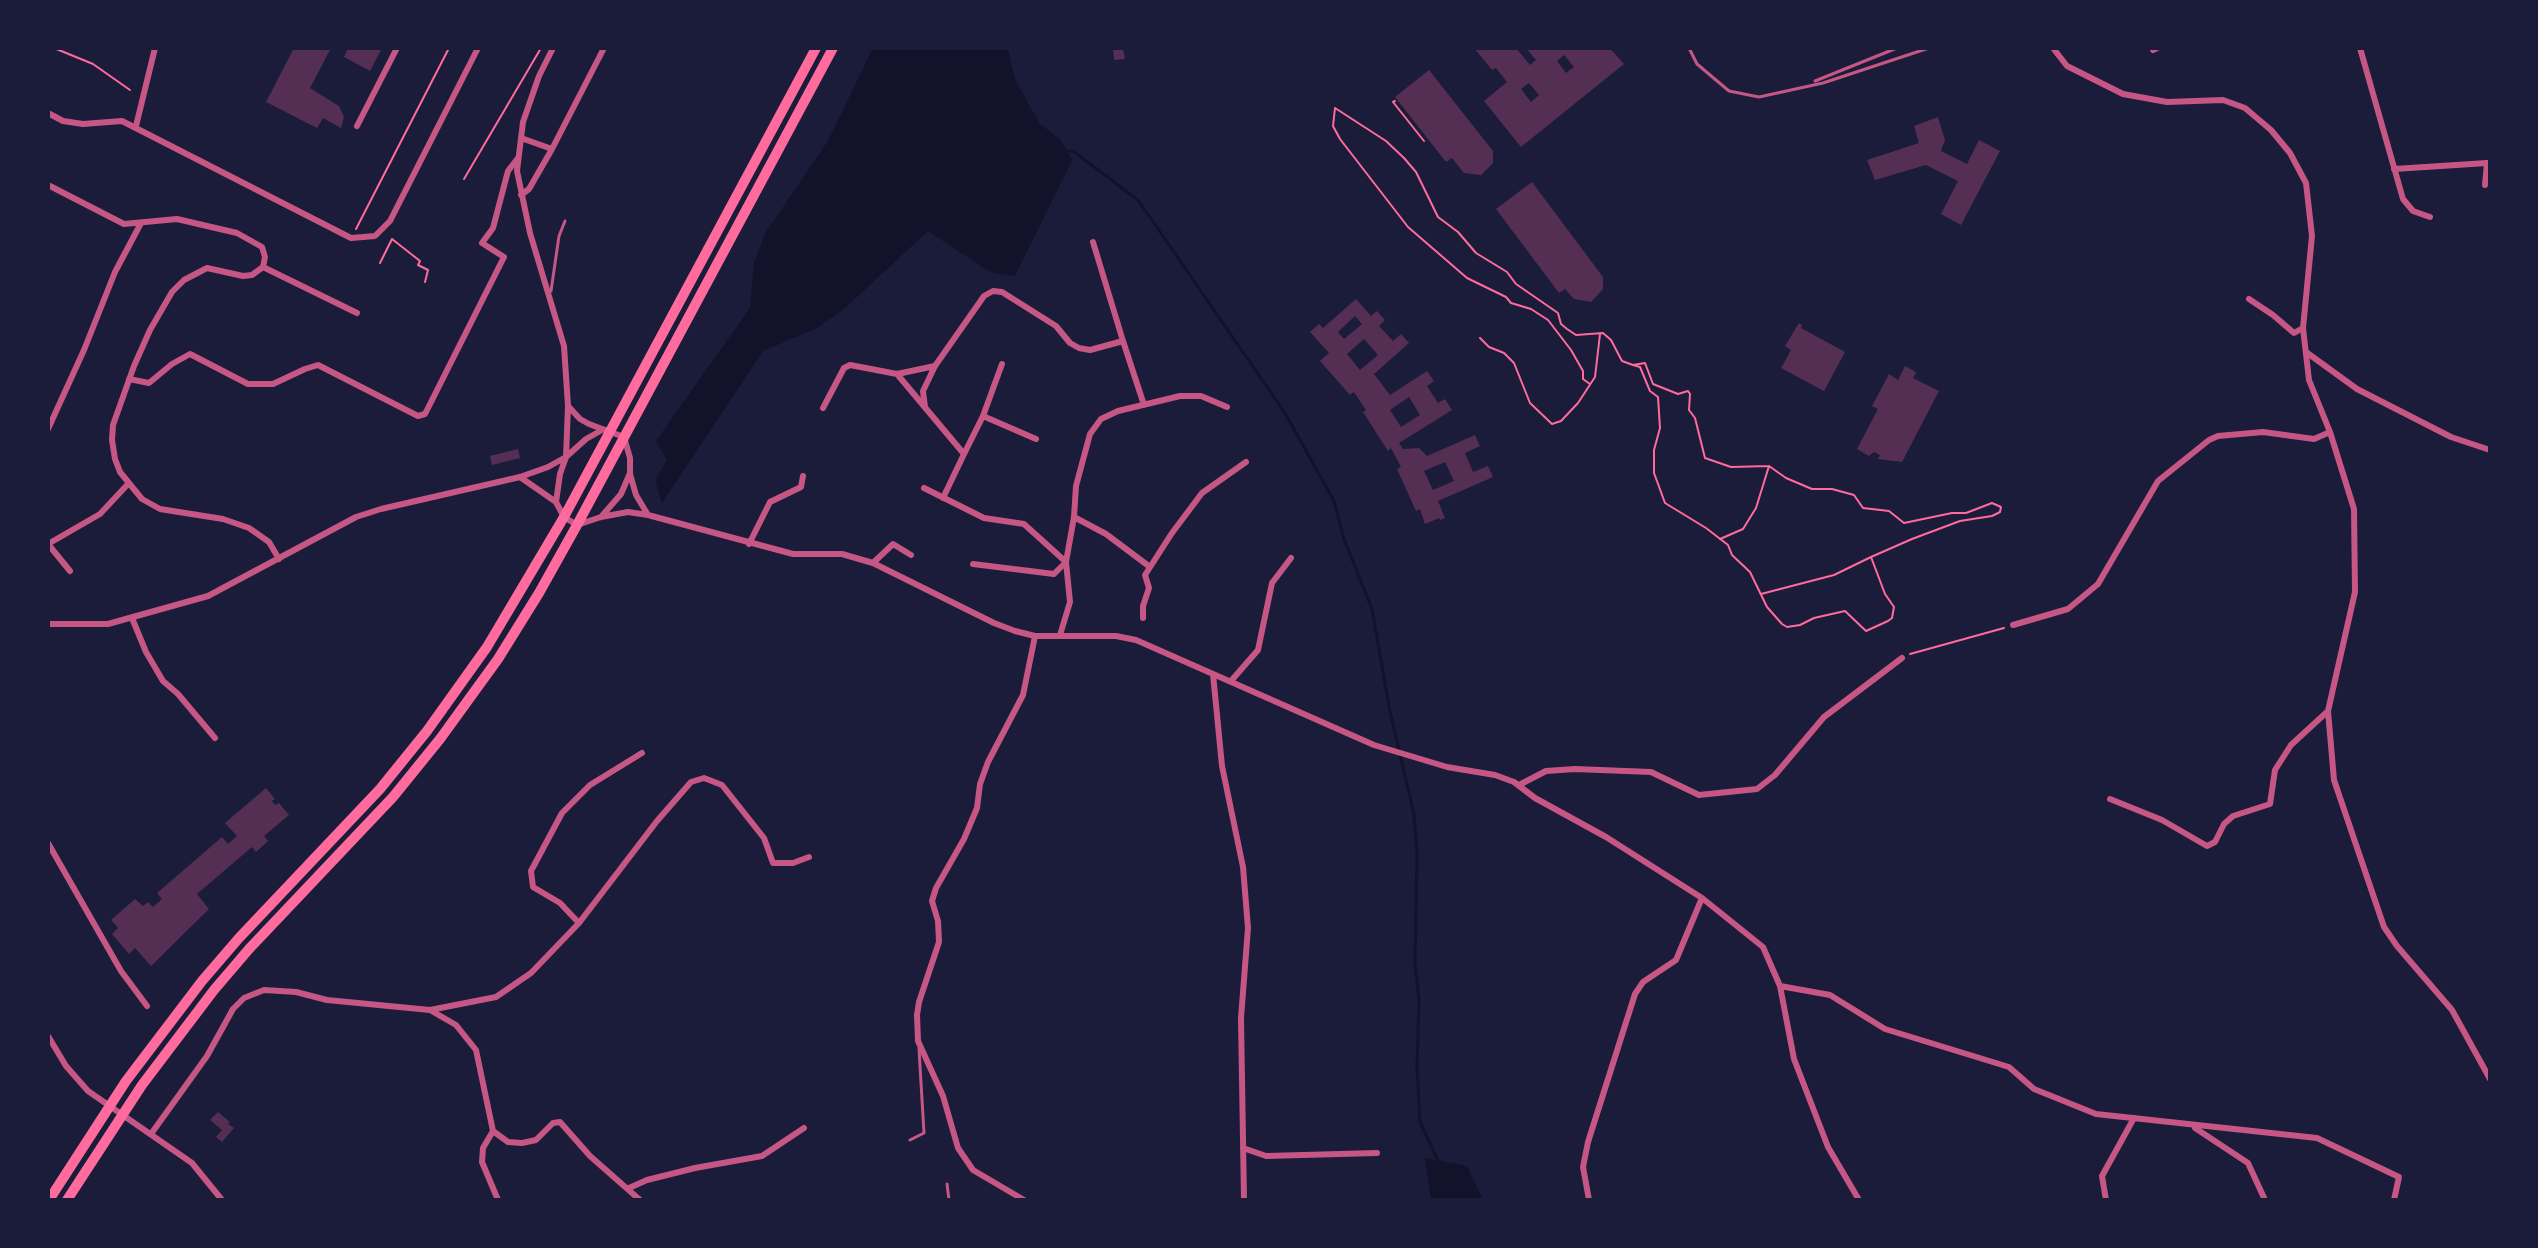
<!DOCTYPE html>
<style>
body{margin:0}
#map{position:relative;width:2538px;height:1248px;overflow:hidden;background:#1b1b3a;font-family:"Public Sans",sans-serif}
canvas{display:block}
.frame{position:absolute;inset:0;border:50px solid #1b1b3a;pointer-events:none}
</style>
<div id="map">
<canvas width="2538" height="1248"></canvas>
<div class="frame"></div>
</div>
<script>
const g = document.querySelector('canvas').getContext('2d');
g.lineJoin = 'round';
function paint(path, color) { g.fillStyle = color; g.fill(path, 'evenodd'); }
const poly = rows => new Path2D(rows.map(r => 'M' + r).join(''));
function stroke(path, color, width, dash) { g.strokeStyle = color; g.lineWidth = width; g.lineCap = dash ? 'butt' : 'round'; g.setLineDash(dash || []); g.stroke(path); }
paint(poly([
 [873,48,1008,48,1015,80,1040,124,1061,140,1072,160,1015,276,990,272,928,231,845,308,817,328,763,351,662,503,655,480,667,460,656,441,750,308,754,263,766,232,828,141],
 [1425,1158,1467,1166,1483,1200,1431,1200]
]), '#12122b');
stroke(poly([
 [1066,151,1073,151,1138,200,1285,413,1334,501,1344,539,1372,609,1390,712,1414,814,1417,853,1415,964,1419,1000,1417,1066,1420,1122,1438,1161]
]), '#12122b', 3);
paint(poly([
 [294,48,331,48,310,88,339,106,344,117,341,128,323,118,317,128,266,102],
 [348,48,382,48,370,71,344,57],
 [1113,48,1123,48,1125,59,1114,60],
 [1474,48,1516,48,1530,65,1536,60,1526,48,1610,48,1624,64,1521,147,1484,101,1507,82,1496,68,1492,70],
 [1564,55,1574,67,1566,73,1557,61],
 [1529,83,1539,95,1531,102,1521,89],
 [1429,70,1493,151,1493,163,1481,175,1464,173,1452,158,1446,162,1395,97],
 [1938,117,1945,140,1941,151,1967,164,1979,140,2000,151,1961,225,1941,214,1958,181,1926,165,1875,180,1867,160,1919,143,1914,126],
 [1532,182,1603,277,1603,289,1591,302,1574,299,1565,289,1559,293,1496,209],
 [1356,299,1371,316,1377,311,1385,320,1379,326,1393,341,1401,334,1409,343,1374,374,1390,395,1427,371,1434,381,1427,386,1438,403,1445,399,1452,410,1399,443,1403,449,1419,448,1427,456,1475,435,1480,446,1465,453,1473,472,1488,466,1493,477,1438,501,1445,518,1440,520,1439,518,1425,524,1420,509,1416,511,1397,469,1401,467,1391,448,1388,451,1363,412,1366,410,1354,392,1350,395,1320,361,1329,353,1310,332,1319,324,1323,328],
 [1355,316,1362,324,1344,339,1338,332],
 [1364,339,1378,355,1360,370,1347,354],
 [1409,397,1420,415,1401,427,1390,410],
 [1445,462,1454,481,1433,490,1424,471],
 [1799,323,1802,325,1801,328,1845,352,1824,391,1781,368,1791,350,1785,346],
 [1905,366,1916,372,1913,378,1939,391,1902,462,1878,459,1880,455,1874,452,1869,456,1857,449,1878,409,1872,406,1889,374,1898,380],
 [518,449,520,458,492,465,490,456],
 [266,788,275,799,272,801,275,805,279,803,289,815,264,836,268,841,256,852,252,847,197,894,209,909,151,966,135,948,129,954,112,934,118,928,111,920,135,899,143,906,148,902,153,907,162,899,157,893,222,837,228,844,237,836,225,823],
 [218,1112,230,1122,228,1124,234,1128,222,1142,216,1137,222,1130,210,1120]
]), '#542f53');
stroke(poly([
 [54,48,93,64,130,90],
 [1395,101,1393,102,1424,141],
 [1335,108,1386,141,1404,158,1416,172,1438,217,1458,232,1476,253,1507,272,1516,284,1558,313,1561,324,1567,329,1576,335,1603,333,1611,340,1622,361,1633,365],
 [1335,108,1333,126,1340,139,1408,227,1467,278,1506,297,1511,303,1531,309,1548,320,1571,350,1583,371,1583,379,1590,384],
 [464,179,541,48],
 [356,229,449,48],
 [380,263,392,239,420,261,418,265,428,270,425,282],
 [1480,338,1489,347,1504,353,1514,363,1530,403,1552,424,1561,421,1578,403,1595,377,1600,334],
 [1720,539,1743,529,1756,508,1769,466],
 [1761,594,1834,575,1871,557,1912,539,1960,521,1992,516,2000,512,2001,507,1992,503,1966,513,1952,513,1904,523,1889,511,1863,508,1854,495,1832,489,1812,489,1786,478,1769,466,1731,467,1705,458,1695,418,1689,410,1690,394,1688,391,1678,394,1653,384,1645,363,1633,365,1640,367,1650,391,1658,397,1660,428,1654,450,1654,473,1665,503,1706,528,1728,545,1732,555,1750,572,1767,607,1782,624,1787,627,1800,625,1814,618,1845,611,1866,631,1888,621,1892,618,1894,607,1885,594,1871,557],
 [1910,654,2004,628]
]), '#ff6b9d', 2);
stroke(poly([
 [1689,48,1697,64,1729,91,1759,97,1823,83,1929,48],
 [1815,81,1897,48],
 [551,291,559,236,565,221],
 [910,1140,924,1133,919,1049],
 [947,1184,949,1200]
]), '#c65784', 3);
stroke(poly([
 [553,48,539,76,523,122,517,171,530,233,564,346,568,406,566,457],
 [2053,48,2067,66,2123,94,2167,102,2223,100,2245,108,2271,130,2290,153,2306,183,2312,236,2303,328,2309,380,2330,432,2354,509,2355,592,2328,711,2334,780,2384,927,2397,946,2452,1010,2490,1079],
 [2360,48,2403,199,2413,211,2430,217],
 [2153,50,2157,48],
 [48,113,63,121,83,124,122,121,351,238,375,236,390,221,478,48],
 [136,126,155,48],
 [357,126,397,48],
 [521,138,552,149],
 [2394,169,2487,163],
 [48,185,124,224,177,219,237,233,262,247,265,257,263,267,252,275,243,276,207,268,184,280,172,292,150,330,134,366,113,425,112,440,115,459,120,472,142,499,160,509,223,519,249,528,269,542,279,559],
 [2485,185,2487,163,2490,163],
 [521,195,529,189,552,149,604,48],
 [1093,242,1123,341],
 [263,267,357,313],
 [2249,299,2273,315,2294,333,2303,328],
 [2306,352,2357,389,2451,437,2490,450],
 [897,374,964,454,943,498],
 [129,379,149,383,172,364,190,354,248,384,273,384,305,369,318,365,418,416,425,414,504,257,482,243,493,228,508,171,518,158],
 [568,406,580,419,589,424,624,437,630,458,630,473,621,494,601,517],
 [925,407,923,391,935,366,984,296,993,291,1002,292,1056,326,1070,343,1079,348,1090,350,1123,341,1144,405],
 [823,408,844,368,850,365,897,374,935,366],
 [983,416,1036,439],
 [48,429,84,350,115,272,141,223],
 [602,430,586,439,566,457,560,474,556,502,564,517,577,525,601,517,628,512,648,515,793,554,842,554,873,563,994,623,1015,631,1035,636,1116,636,1136,640,1374,745,1447,767,1495,775,1514,782,1535,798,1606,837,1702,898,1763,947,1780,986,1794,1059,1828,1147,1859,1200],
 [964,454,983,416,1002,364],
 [630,474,636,495,648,515],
 [520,477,556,502],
 [924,488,984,518,1024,524,1066,562,1054,574,973,564],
 [1074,517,1106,534,1150,567],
 [749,544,770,502,801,487,803,476],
 [873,563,893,544,911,555],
 [70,571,48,544,100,514,128,484],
 [132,618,146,652,163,681,178,694,215,738],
 [1143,618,1143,606,1149,588,1145,575,1172,533,1202,493,1246,462],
 [48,624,108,624,208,596,356,517,381,509,520,477,548,467,566,457],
 [2013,625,2068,609,2098,584,2158,481,2209,440,2218,436,2263,432,2314,439,2330,432],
 [1060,635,1070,602,1066,562,1074,517,1076,486,1090,434,1101,419,1118,411,1180,396,1201,396,1227,407],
 [1213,674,1222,766,1243,867,1248,928,1241,1018,1244,1200],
 [1231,681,1258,650,1272,583,1291,558],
 [1519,785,1546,771,1575,769,1651,772,1699,795,1757,789,1775,775,1824,717,1902,658],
 [2110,799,2162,820,2207,846,2215,842,2224,824,2233,816,2270,804,2275,770,2291,745,2328,711],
 [48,843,121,971,147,1006],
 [579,923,560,903,533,887,531,871,562,813,590,785,642,753],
 [1780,986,1830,995,1885,1029,2009,1067,2034,1089,2096,1114,2317,1138,2399,1177,2394,1200],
 [430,1010,496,997,531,973,579,923,657,821,691,782,704,778,722,785,764,838,773,863,793,863,809,857],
 [48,1036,66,1066,88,1091,192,1163,222,1200],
 [2195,1128,2248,1163,2265,1200],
 [493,1131,483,1148,482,1162,498,1200],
 [151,1134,207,1056,233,1009,244,998,264,990,296,992,327,1000,430,1010,456,1025,476,1050,493,1131,508,1142,522,1143,536,1140,553,1123,560,1122,590,1156,640,1200],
 [1243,1148,1266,1156,1377,1153],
 [629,1188,647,1180,695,1168,762,1156,804,1128],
 [1024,1200,973,1170,958,1148,943,1096,918,1041,917,1015,919,1002,939,942,938,921,932,901,936,888,964,839,977,808,980,784,988,762,1023,695,1035,636],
 [1589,1200,1583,1167,1588,1142,1635,994,1643,982,1676,960,1702,898],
 [2106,1200,2102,1176,2134,1118]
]), '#c65784', 6);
stroke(poly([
 [49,1200,126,1081,202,981,239,938,380,789,427,731,487,647,564,517,816,48],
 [67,1200,142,1085,214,990,249,949,393,797,440,739,498,659,539,593,577,525,833,48]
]), '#ff6b9d', 10);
</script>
